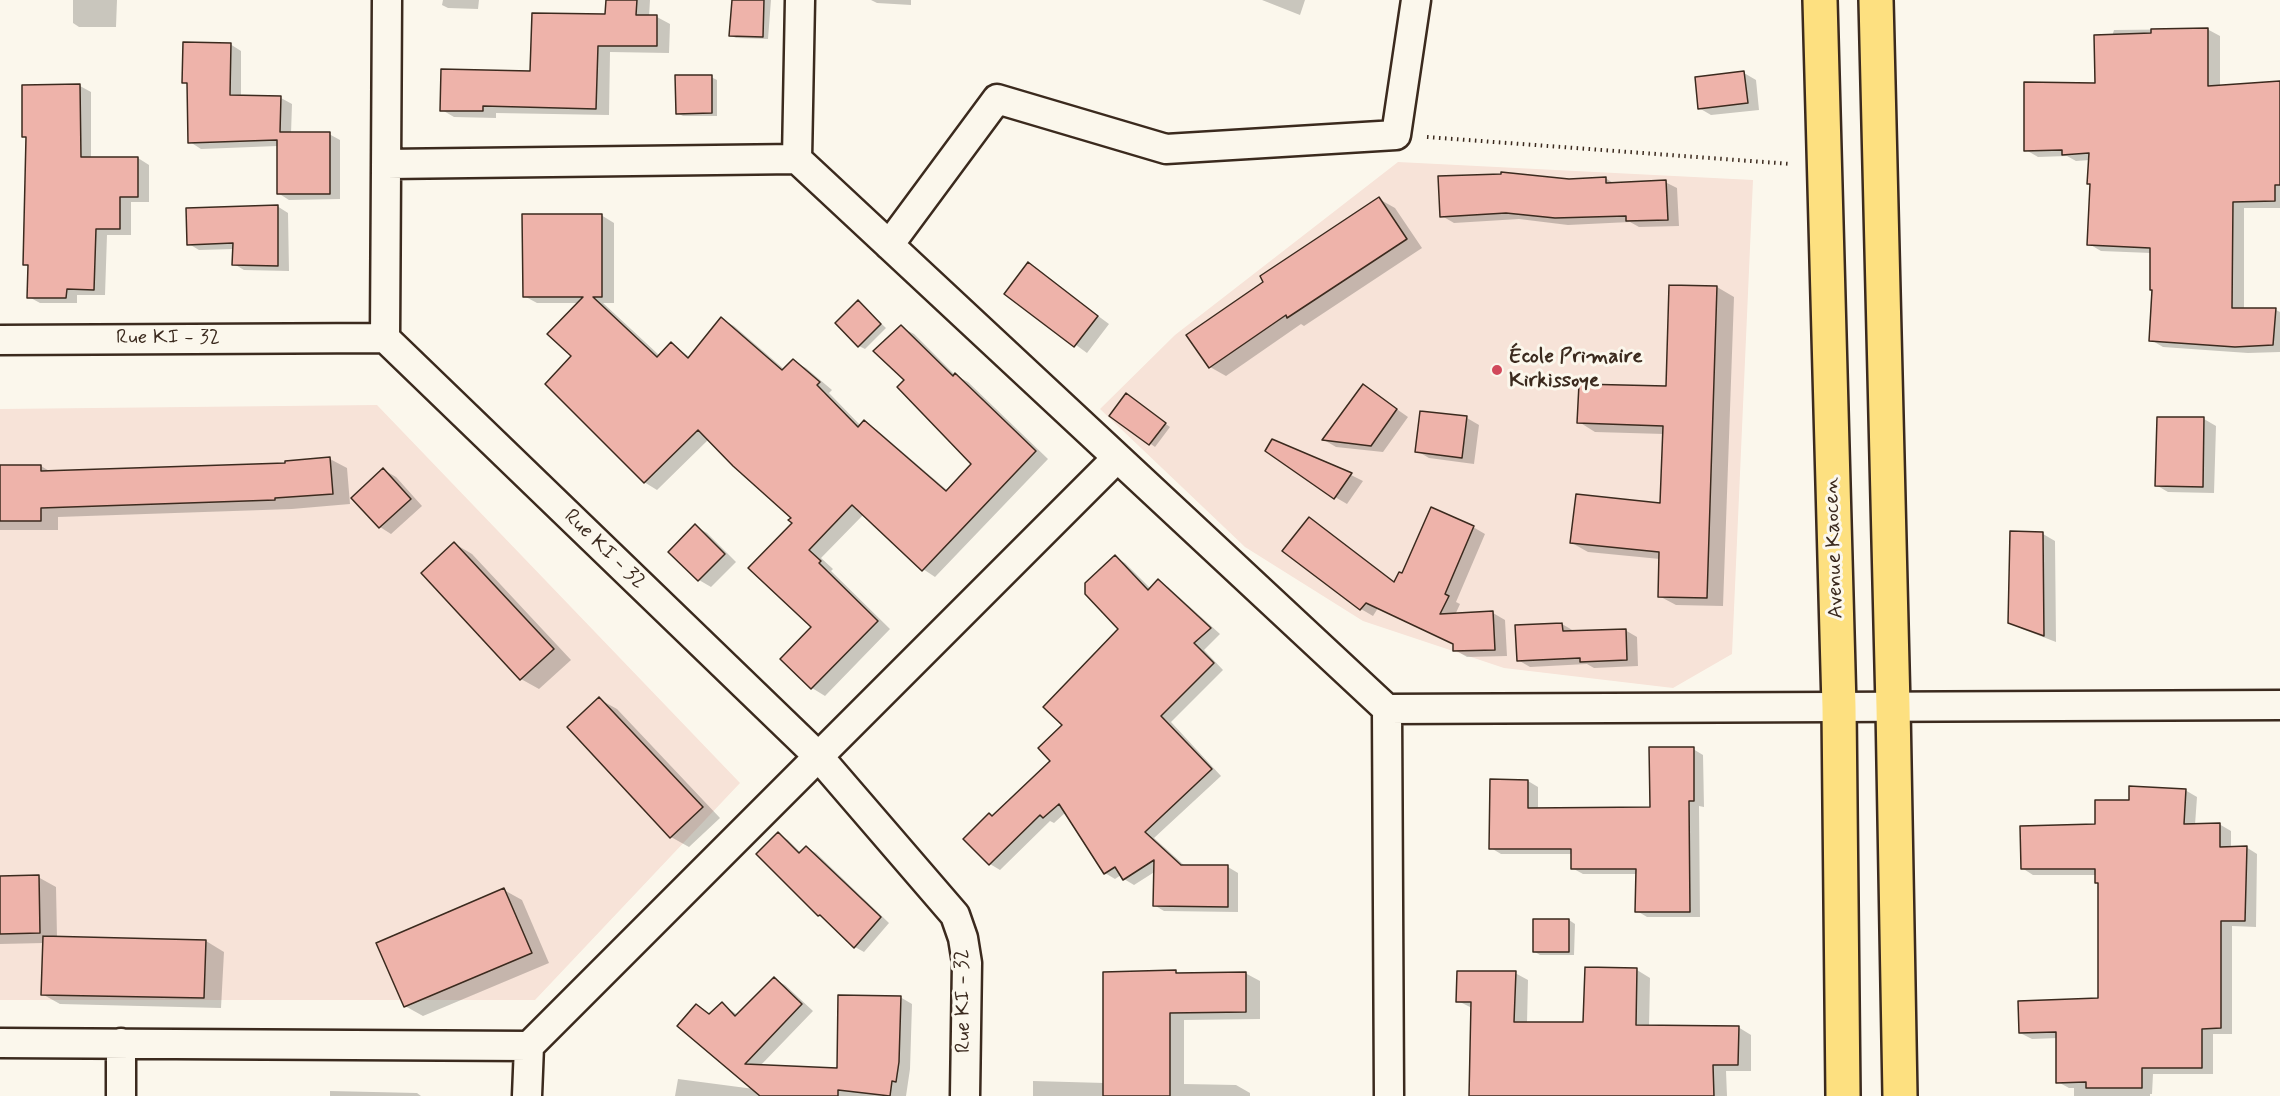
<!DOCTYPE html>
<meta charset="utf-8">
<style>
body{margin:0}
canvas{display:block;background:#fbf7ec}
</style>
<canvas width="2280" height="1096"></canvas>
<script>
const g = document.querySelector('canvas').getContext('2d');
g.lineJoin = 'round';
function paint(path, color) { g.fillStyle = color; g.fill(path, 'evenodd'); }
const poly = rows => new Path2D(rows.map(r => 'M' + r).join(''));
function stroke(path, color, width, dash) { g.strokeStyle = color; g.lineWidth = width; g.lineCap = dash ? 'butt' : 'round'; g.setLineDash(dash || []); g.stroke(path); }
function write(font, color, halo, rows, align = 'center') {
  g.font = font + ' Mynerve,sans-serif'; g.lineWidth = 6; g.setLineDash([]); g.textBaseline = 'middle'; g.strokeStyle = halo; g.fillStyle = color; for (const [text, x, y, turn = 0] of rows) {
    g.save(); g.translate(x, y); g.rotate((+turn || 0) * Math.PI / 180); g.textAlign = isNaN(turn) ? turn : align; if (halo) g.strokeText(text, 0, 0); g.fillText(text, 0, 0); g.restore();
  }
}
paint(poly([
 [1398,162,1753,180,1732,654,1673,688,1504,668,1363,621,1245,547,1100,409,1175,335],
 [377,405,740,783,535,1000,0,1000,0,409]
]), '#f7e3d8');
paint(poly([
 [73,0,117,0,116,27,79,27,73,23],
 [443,0,479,0,478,9,448,8,442,5],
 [607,0,650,0,649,17,657,17,670,24,669,53,610,52,609,115,496,113,496,118,454,117,442,110,532,72,606,16],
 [734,0,771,0,768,39,736,38,730,35],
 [871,0,911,0,911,5,877,3],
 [1262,0,1305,0,1300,15],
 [2207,29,2220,36,2220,86,2280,104,2280,208,2244,208,2244,310,2276,310,2280,312,2280,352,2248,353,2163,347,2151,340,2154,290,2151,253,2101,251,2089,244,2092,185,2088,183,2090,160,2076,161,2067,156,2038,157,2026,150,2097,84,2114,30],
 [230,44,241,51,241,97,281,98,292,104,291,134,329,134,340,140,340,199,289,200,278,193,278,146,201,149,190,142,189,85,184,82],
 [1744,73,1756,80,1759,110,1711,115,1699,108],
 [711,77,717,80,717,116,683,116,677,113],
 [80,86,91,92,91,158,138,158,149,165,149,202,131,202,131,235,107,235,105,295,77,295,77,303,40,303,29,297,29,267,24,264,27,137,24,87],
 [1605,178,1615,184,1665,182,1677,188,1679,226,1639,227,1630,222,1568,225,1519,219,1454,223,1442,216,1569,180],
 [1379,199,1395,208,1422,248,1304,326,1301,324,1226,376,1210,367,1265,282],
 [277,206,288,213,289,271,244,270,234,264,234,249,199,250,189,244],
 [601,215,614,223,614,303,603,303,660,356,671,344,691,358,722,319,734,326,785,370,793,361,806,368,832,390,829,393,861,426,864,422,877,430,948,491,973,464,907,379,901,327,914,334,955,375,968,382,1048,459,935,577,923,569,864,514,821,558,833,569,831,571,890,629,825,696,812,688,782,659,813,627,793,518,709,439,657,490,644,482,573,356,579,303,537,303,524,296],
 [1028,264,1109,324,1087,353,1006,294],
 [1671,286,1717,287,1734,297,1723,606,1676,605,1659,596,1660,559,1588,552,1572,543,1662,505,1664,434,1595,432,1579,422,1668,387],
 [858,302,886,328,865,349,859,346],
 [1364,386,1408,417,1383,452,1336,447,1324,440],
 [1132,399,1170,427,1155,447,1111,415],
 [1422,413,1467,418,1479,425,1474,464,1429,458,1417,451],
 [2158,418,2204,419,2216,426,2214,493,2168,492,2156,485],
 [1273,441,1351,475,1363,481,1347,504,1335,497],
 [330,459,347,468,350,504,292,509,58,517,58,530,0,530,0,467,41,466,51,472,286,465],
 [384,470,396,477,422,506,391,534,380,527],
 [1309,519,1395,583,1403,575,1473,527,1485,534,1456,602,1460,604,1455,615,1493,613,1505,620,1507,656,1467,657,1455,650,1454,644,1378,608,1373,616,1361,609,1284,550],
 [695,526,707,533,736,562,711,587,699,580,670,552],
 [2043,534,2055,541,2056,642,2022,629,2010,622],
 [455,544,472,554,571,660,539,689,521,679,423,573],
 [1115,557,1125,563,1151,589,1158,581,1168,587,1220,634,1204,650,1223,670,1171,722,1221,776,1154,838,1185,866,1228,867,1238,873,1238,912,1164,911,1154,905,1156,871,1134,885,1124,879,1121,875,1115,879,1105,873,1066,812,1054,823,1050,821,1000,870,990,864,993,817,1053,761,1064,725,1120,629],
 [1562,624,1574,631,1625,630,1637,637,1638,666,1594,668,1587,664,1530,667,1518,660],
 [599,699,617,709,720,818,689,847,671,837,569,727],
 [1693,749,1703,755,1704,807,1699,806,1700,917,1647,917,1637,911,1638,874,1583,874,1572,868,1572,854,1501,854,1491,848,1528,781,1538,787,1538,810,1651,809],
 [2185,790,2197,797,2195,825,2219,824,2231,831,2231,848,2246,847,2257,854,2256,927,2232,926,2232,1034,2213,1034,2213,1074,2153,1074,2152,1094,2150,1094,2150,1096,2074,1096,2074,1088,2069,1088,2058,1082,2058,1038,2032,1039,2020,1033,2099,999,2100,884,2096,875,2033,875,2022,868,2096,826,2131,802],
 [778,834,788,840,801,853,807,848,816,853,889,923,864,952,855,947,827,920,819,915],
 [38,877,56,887,57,937,206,941,224,952,221,1008,60,1004,42,994,44,943,0,944,0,878],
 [504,890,522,900,549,963,423,1016,405,1006],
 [1569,920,1575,924,1574,955,1540,955,1535,952],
 [1586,968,1637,970,1650,978,1649,1027,1738,1027,1751,1035,1751,1071,1726,1071,1727,1096,1587,1096,1472,1008,1458,1001,1515,973,1528,980,1527,1023,1584,1024],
 [1176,972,1180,974,1245,973,1260,981,1260,1019,1184,1020,1184,1084,1236,1085,1250,1093,1250,1096,1033,1096,1033,1081,1105,1083],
 [774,979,785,985,813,1011,760,1066,838,1070,900,997,912,1004,910,1069,906,1096,675,1096,678,1079,754,1089,696,1006,710,1015,722,1004,738,1015],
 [330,1091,417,1093,421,1096,330,1096]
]), '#0003');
const building = poly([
 [606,0,637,0,636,15,657,15,657,46,598,46,596,109,483,106,483,111,440,111,441,69,530,71,532,13,605,14,606,0],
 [732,0,764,0,763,37,729,36,732,0],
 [2208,28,2208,86,2280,81,2280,185,2275,185,2275,201,2233,202,2232,308,2276,308,2273,345,2235,347,2149,341,2152,290,2150,290,2150,248,2087,245,2090,184,2087,184,2089,153,2062,155,2062,150,2024,151,2024,82,2095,83,2094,35,2151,33,2151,29,2208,28],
 [183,42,231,43,230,95,281,96,280,132,330,132,330,194,277,194,277,140,188,143,187,83,182,83,183,42],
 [1744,71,1748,103,1698,109,1695,77,1744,71],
 [675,75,712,75,712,113,676,114,675,75],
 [80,84,81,157,138,157,138,197,120,197,120,229,96,229,94,290,67,289,66,298,27,298,28,265,23,265,26,137,22,137,22,85,80,84],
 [1501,172,1569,179,1606,177,1606,183,1666,180,1668,220,1626,221,1626,216,1555,218,1506,213,1440,217,1438,176,1501,174,1501,172],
 [1379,197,1407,239,1287,318,1286,315,1209,368,1186,335,1263,282,1260,276,1379,197],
 [278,205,278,266,232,265,233,243,187,245,186,208,278,205],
 [522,214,602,214,602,297,593,297,657,357,671,342,688,358,721,317,782,370,793,359,820,382,817,385,858,427,864,420,946,491,971,464,897,387,904,380,873,351,901,325,953,376,955,373,1036,451,922,571,852,505,809,550,821,561,819,563,878,621,811,689,780,659,811,627,748,568,792,523,788,520,791,518,733,466,698,430,644,483,545,384,571,356,547,334,583,297,523,297,522,214],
 [1028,262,1098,316,1074,347,1004,294,1028,262],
 [1669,285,1717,286,1707,598,1658,597,1659,552,1570,543,1576,494,1660,503,1663,426,1577,423,1579,384,1666,386,1669,285],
 [858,300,881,324,858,347,835,323,858,300],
 [1363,384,1397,409,1371,446,1322,440,1363,384],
 [1126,393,1166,423,1149,445,1109,416,1126,393],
 [1420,411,1467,416,1462,458,1415,452,1420,411],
 [2157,417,2204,417,2203,487,2155,486,2157,417],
 [1272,439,1352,473,1334,499,1265,451,1272,439],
 [330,457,333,494,275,498,275,500,41,508,41,521,0,521,0,465,41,465,41,471,285,463,285,461,330,457],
 [383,468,411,499,379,528,351,498,383,468],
 [1431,507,1474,526,1445,594,1449,596,1440,614,1493,611,1495,650,1453,651,1453,644,1366,603,1360,610,1282,551,1309,517,1394,582,1399,572,1402,573,1431,507],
 [695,524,725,554,698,581,668,552,695,524],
 [2010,531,2043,532,2044,636,2008,623,2010,531],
 [454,542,554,649,520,680,421,573,454,542],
 [1115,555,1148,590,1158,579,1211,628,1194,643,1214,663,1161,716,1212,769,1145,832,1181,865,1228,865,1228,907,1153,906,1154,860,1123,880,1115,867,1104,874,1059,804,1043,818,1040,815,989,865,963,839,989,813,992,816,1050,761,1038,748,1062,725,1043,707,1118,629,1085,594,1085,583,1115,555],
 [1562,623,1563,631,1626,629,1627,660,1580,662,1580,658,1517,661,1515,625,1562,623],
 [599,697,703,807,670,838,567,727,599,697],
 [1649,747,1694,747,1694,801,1689,801,1690,912,1635,912,1636,869,1571,869,1571,849,1489,849,1490,779,1528,780,1528,808,1650,807,1649,747],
 [2129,786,2186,789,2184,824,2220,823,2220,847,2247,846,2245,921,2221,921,2221,1028,2202,1029,2202,1068,2142,1068,2142,1088,2086,1088,2086,1082,2056,1083,2056,1032,2019,1033,2018,1001,2098,998,2098,883,2095,883,2095,869,2021,869,2020,826,2095,824,2095,800,2129,800,2129,786],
 [778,832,799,853,806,846,881,917,854,948,820,915,818,916,756,854,778,832],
 [39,875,40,933,0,934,0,876,39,875],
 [504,888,532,953,404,1007,376,943,504,888],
 [1533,919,1569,919,1569,952,1533,952,1533,919],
 [43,936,206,940,204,998,41,995,43,936],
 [1585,967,1637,968,1636,1025,1739,1026,1738,1065,1713,1065,1714,1096,1469,1096,1471,1002,1456,1002,1457,971,1516,971,1514,1022,1583,1022,1585,967],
 [1176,970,1176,973,1246,972,1246,1012,1170,1013,1170,1096,1103,1096,1103,972,1176,970],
 [774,977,802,1004,745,1064,837,1068,838,995,901,996,899,1062,896,1082,892,1081,890,1096,838,1090,838,1096,760,1096,677,1026,696,1004,709,1014,722,1002,735,1016,774,977]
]);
paint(building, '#eeb3aa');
stroke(building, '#3b2a1e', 1.5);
const minor = poly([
 [797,159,800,0],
 [387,164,797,159,1387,709,2280,705],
 [889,245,997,99,1166,149,1396,135,1416,0],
 [385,338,387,0],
 [0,340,385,338,818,756,955,915,963,938,967,963,965,1096],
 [1387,709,1389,1096],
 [0,1043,529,1046],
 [121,1043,121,1096],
 [527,1096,529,1046,1117,458]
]);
const trunk = poly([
 [1820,0,1839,707,1843,1096],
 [1876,0,1893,707,1900,1096]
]);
stroke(minor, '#3b2a1e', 33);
stroke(trunk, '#3b2a1e', 38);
stroke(poly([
 [1427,137,1791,164]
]), '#3b2a1e', 4, [1.5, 4.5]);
stroke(minor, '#fbf7ec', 28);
stroke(trunk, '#fde080', 33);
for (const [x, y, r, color] of [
 [1497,370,6,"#d1495b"]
]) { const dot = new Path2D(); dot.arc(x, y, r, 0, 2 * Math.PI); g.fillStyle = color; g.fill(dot); stroke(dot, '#fbf7ec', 2); }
write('21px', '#3b2a1e', '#fbf7ec', [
 ["Rue KI - 32",168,339],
 ["Avenue Kaocen",1835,548,-92],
 ["Rue KI - 32",604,550,44],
 ["Rue KI - 32",964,1001,-91]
]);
write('bold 21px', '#3b2a1e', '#fbf7ec', [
 ["École Primaire",1509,358],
 ["Kirkissoye",1509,382]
], 'left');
</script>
